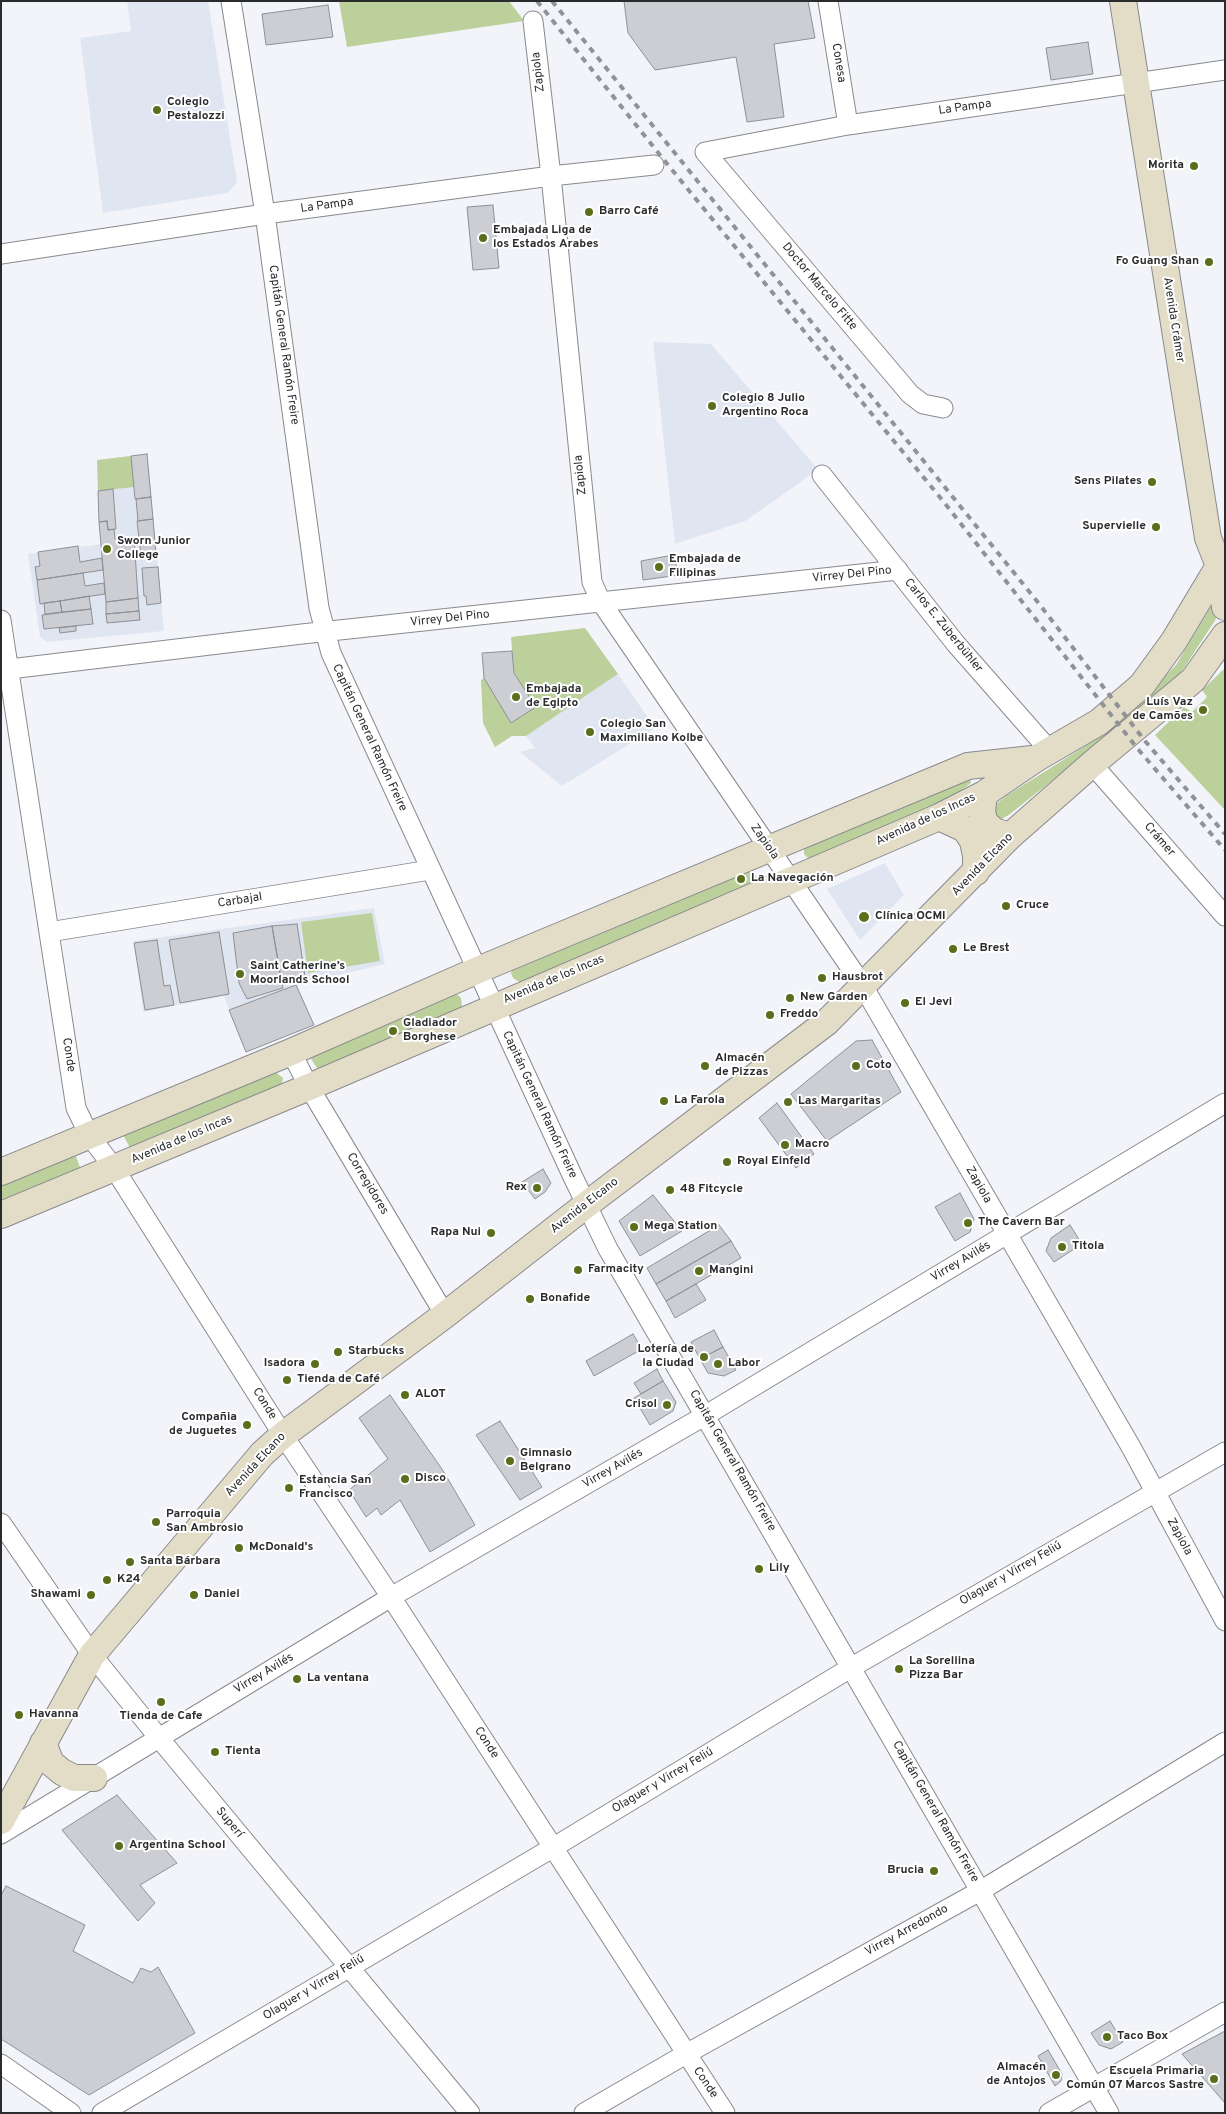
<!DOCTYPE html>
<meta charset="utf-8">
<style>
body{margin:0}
#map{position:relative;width:1226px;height:2114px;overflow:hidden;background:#f2f4f9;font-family:Overpass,sans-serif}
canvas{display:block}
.frame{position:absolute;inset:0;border:2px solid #2a2b2d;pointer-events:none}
</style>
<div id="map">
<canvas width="1226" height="2114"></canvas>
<div class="frame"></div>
</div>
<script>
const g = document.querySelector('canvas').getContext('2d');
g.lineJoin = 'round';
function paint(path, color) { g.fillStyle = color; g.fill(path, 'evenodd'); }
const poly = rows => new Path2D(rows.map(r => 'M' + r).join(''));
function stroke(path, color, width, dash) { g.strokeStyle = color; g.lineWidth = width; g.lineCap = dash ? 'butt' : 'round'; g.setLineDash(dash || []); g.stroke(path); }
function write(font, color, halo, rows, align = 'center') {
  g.font = font + ' Overpass,sans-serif'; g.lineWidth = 4; g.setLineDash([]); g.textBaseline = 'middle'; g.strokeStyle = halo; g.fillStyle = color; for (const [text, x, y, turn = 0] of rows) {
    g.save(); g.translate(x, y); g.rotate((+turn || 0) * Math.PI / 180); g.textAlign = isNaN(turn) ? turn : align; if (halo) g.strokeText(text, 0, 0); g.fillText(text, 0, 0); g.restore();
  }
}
paint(poly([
 [127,1,208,1,237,182,228,193,103,213,80,38,131,31],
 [653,342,711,344,817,468,801,482,745,521,675,544],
 [147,454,164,631,47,642,40,637,28,554,101,544,97,460],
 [618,674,655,728,562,786,520,752,535,748,526,736],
 [885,863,904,895,860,940,827,889],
 [374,908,385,964,297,985,314,1025,246,1052,224,996,143,1012,134,941]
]), '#e0e6f1');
paint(poly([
 [339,1,509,1,524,21,347,47],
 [131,456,134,487,98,491,97,460],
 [1215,600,1216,619,1180,674,1139,711,1010,814,1002,819,996,818,993,811,995,805,1006,796,1087,745,1136,706,1176,665],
 [585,628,618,674,526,736,512,736,495,747,483,723,481,680,484,678,511,722,536,707,514,673,511,637],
 [1225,668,1225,810,1155,735,1184,707,1192,712,1207,697,1202,690],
 [970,778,971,783,951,798,811,861,804,854,804,847],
 [749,866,760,881,521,983,513,978,511,973,514,965],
 [372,913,380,961,308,973,301,922],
 [449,993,457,994,461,998,462,1006,459,1011,332,1067,317,1068,311,1059,315,1053],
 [273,1070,283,1078,281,1089,132,1151,123,1135],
 [75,1154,81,1170,1,1203,1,1184]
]), '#bcd09b');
const building = poly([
 [624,1,808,1,815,38,774,44,784,117,747,122,736,57,655,70,628,33,624,1],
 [328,5,333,37,266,45,262,14,328,5],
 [1088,42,1093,74,1051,80,1046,48,1088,42],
 [493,205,499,268,473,270,467,207,493,205],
 [147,454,151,497,135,499,131,456,147,454],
 [113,489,116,529,108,530,107,521,99,522,98,491,113,489],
 [151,497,153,519,138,521,136,499,151,497],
 [153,519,156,554,141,556,137,521,153,519],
 [107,521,108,530,114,529,115,539,134,537,138,598,106,602,99,522,107,521],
 [78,546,80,562,102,558,103,570,37,580,35,567,40,566,38,552,78,546],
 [673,555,679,575,643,580,641,561,673,555],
 [158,567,161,603,147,605,146,596,144,596,142,568,158,567],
 [83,573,85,586,104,583,105,594,40,604,37,580,83,573],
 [89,596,91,609,62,612,60,601,89,596],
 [138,598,139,611,106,614,106,602,138,598],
 [60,601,62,612,45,614,44,603,60,601],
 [91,609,93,624,44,629,42,615,91,609],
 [139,611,140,620,107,623,106,614,139,611],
 [76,626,76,631,60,633,59,628,76,626],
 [512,651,514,673,536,707,511,723,484,678,482,653,512,651],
 [297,924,305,976,281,980,272,926,297,924],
 [272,926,283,988,247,999,239,983,233,933,272,926],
 [219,932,229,994,180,1003,169,940,219,932],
 [157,940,164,986,170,985,174,1005,145,1010,134,943,157,940],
 [296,985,314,1025,246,1052,229,1010,296,985],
 [872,1040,901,1092,827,1141,791,1094,856,1041,872,1040],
 [777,1103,814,1154,796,1168,759,1118,777,1103],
 [543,1169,551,1183,545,1192,535,1199,522,1182,543,1169],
 [960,1193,974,1219,970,1232,955,1241,935,1207,960,1193],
 [653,1195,682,1231,640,1256,619,1221,653,1195],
 [719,1225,731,1241,656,1284,647,1268,719,1225],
 [1070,1225,1082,1244,1054,1262,1046,1251,1051,1238,1070,1225],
 [731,1241,741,1258,666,1301,656,1284,731,1241],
 [696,1284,706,1300,675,1318,666,1301,696,1284],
 [714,1330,723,1347,700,1359,691,1342,714,1330],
 [633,1334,642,1349,594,1376,586,1361,633,1334],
 [723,1347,736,1370,724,1376,708,1373,700,1359,723,1347],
 [657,1369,663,1381,641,1394,634,1383,657,1369],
 [663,1381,676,1402,673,1411,650,1425,634,1398,663,1381],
 [390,1395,442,1469,475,1525,430,1552,400,1500,381,1515,377,1508,366,1517,349,1490,388,1459,359,1418,390,1395],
 [500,1421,542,1487,520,1500,476,1435,500,1421],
 [117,1795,177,1863,140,1885,155,1903,138,1921,62,1830,117,1795],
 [6,1886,85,1925,73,1951,133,1983,141,1968,151,1972,158,1967,195,2033,89,2095,1,2039,1,1895,6,1886],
 [1110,2021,1123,2042,1111,2049,1099,2045,1091,2033,1110,2021],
 [1225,2031,1225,2103,1182,2054,1225,2031],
 [1048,2050,1062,2074,1061,2081,1055,2086,1038,2056,1048,2050]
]);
paint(building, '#ccced3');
stroke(building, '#8d9094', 1);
const street = poly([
 [231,1,265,214,319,608,331,653,573,1177,608,1249,1109,2113],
 [828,1,848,125],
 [533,21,551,176,592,582,601,602,863,986,1131,1447,1225,1621],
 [1,254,265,214,551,176,654,165],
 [943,408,923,404,910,394,705,152,848,125,1225,70],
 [822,475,956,644,1050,751],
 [1,620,76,1108,89,1135,114,1168,283,1435,391,1597,725,2113],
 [1,670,302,634,898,570],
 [1092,764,1225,916],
 [49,932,430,870],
 [291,1052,309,1087,445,1315],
 [1,1523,92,1655,159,1738,470,2113],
 [1,1834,391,1597,706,1415,1225,1103],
 [1,2064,71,2113],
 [102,2113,554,1847,852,1667,1225,1452],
 [584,2113,686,2054,980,1891,1225,1742],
 [1049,2113,1225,2012]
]);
const secondary = poly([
 [1123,1,1208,538,1219,566,1225,607],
 [984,794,982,812,985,823,994,831,1010,836],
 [939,817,965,829,973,841,976,856,976,872],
 [1,1172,291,1052,478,970,968,766,1032,759],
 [1,1215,309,1087,939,817,984,794,1037,758,1099,722,1142,685,1174,641,1225,556],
 [43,1743,51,1763,62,1772,74,1778,94,1778],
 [1,1821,92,1655,262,1454,283,1435,445,1315,586,1205,827,1022,1010,836,1092,764,1193,680,1225,635]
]);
stroke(street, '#888a8e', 21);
stroke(secondary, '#888a8e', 28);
stroke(street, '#fff', 19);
stroke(secondary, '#e3dcc7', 26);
stroke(poly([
 [537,1,664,160,943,501,1137,748,1225,850],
 [552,1,1036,600,1145,741,1225,834]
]), '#909295', 4, [6, 6]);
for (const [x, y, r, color] of [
 [157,110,5,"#5a6e1c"],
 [1194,166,5,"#5a6e1c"],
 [589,212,5,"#5a6e1c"],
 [483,238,5,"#5a6e1c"],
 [1209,262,5,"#5a6e1c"],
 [712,406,5,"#5a6e1c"],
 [1152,482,5,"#5a6e1c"],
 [1156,527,5,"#5a6e1c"],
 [107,549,5,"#5a6e1c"],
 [659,567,5,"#5a6e1c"],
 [516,697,5,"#5a6e1c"],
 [1203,710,5,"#5a6e1c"],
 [590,732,5,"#5a6e1c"],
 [741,879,5,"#5a6e1c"],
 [1006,906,5,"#5a6e1c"],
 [864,917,6,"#5a6e1c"],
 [953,949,5,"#5a6e1c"],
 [240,974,5,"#5a6e1c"],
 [822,978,5,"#5a6e1c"],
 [790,998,5,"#5a6e1c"],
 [905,1003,5,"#5a6e1c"],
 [770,1015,5,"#5a6e1c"],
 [393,1031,5,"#5a6e1c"],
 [705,1066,5,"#5a6e1c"],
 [856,1066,5,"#5a6e1c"],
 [664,1101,5,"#5a6e1c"],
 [788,1102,5,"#5a6e1c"],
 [785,1145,5,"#5a6e1c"],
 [727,1162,5,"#5a6e1c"],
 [537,1188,5,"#5a6e1c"],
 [670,1190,5,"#5a6e1c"],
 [968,1223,5,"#5a6e1c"],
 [634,1227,5,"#5a6e1c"],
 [491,1233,5,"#5a6e1c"],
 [1062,1247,5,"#5a6e1c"],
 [578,1270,5,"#5a6e1c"],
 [699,1271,5,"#5a6e1c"],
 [530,1299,5,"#5a6e1c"],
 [338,1352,5,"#5a6e1c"],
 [704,1357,5,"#5a6e1c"],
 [315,1364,5,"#5a6e1c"],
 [718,1364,5,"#5a6e1c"],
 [287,1380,5,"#5a6e1c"],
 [405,1395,5,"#5a6e1c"],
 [667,1405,5,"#5a6e1c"],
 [247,1425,5,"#5a6e1c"],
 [510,1461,5,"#5a6e1c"],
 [405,1479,5,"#5a6e1c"],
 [289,1488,5,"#5a6e1c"],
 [156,1522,5,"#5a6e1c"],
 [239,1548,5,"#5a6e1c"],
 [130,1562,5,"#5a6e1c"],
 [759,1569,5,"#5a6e1c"],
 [107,1580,5,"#5a6e1c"],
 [91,1595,5,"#5a6e1c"],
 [194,1595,5,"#5a6e1c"],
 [899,1669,5,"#5a6e1c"],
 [297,1679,5,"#5a6e1c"],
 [161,1702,5,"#5a6e1c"],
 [19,1715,5,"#5a6e1c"],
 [215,1752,5,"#5a6e1c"],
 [119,1846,5,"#5a6e1c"],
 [934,1871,5,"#5a6e1c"],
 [1107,2037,5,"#5a6e1c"],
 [1056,2075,5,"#5a6e1c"],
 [1214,2079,5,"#5a6e1c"]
]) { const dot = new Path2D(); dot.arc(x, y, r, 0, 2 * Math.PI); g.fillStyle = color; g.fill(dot); stroke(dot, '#fff', 2); }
write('12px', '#2a2b2d', '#fff', [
 ["Conesa",838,63,81],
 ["Zapiola",539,72,-97],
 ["La Pampa",965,108,-8],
 ["La Pampa",327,206,-8],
 ["Doctor Marcelo Fitte",819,287,50],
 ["Avenida Crámer",1173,320,81],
 ["Capitán General Ramón Freire",283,345,82],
 ["Zapiola",581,475,-96],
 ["Virrey Del Pino",852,575,-6],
 ["Virrey Del Pino",450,619,-6],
 ["Carlos E. Zuberbühler",943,626,51],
 ["Capitán General Ramón Freire",369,738,65],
 ["Avenida de los Incas",926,820,-25],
 ["Crámer",1159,840,49],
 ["Zapiola",764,842,55],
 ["Avenida Elcano",983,865,-46],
 ["Carbajal",240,901,-9],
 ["Avenida de los Incas",554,980,-23],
 ["Conde",68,1055,81],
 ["Capitán General Ramón Freire",539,1105,65],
 ["Avenida de los Incas",182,1140,-23],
 ["Corregidores",367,1184,59],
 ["Zapiola",978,1185,60],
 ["Avenida Elcano",585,1206,-38],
 ["Virrey Avilés",961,1262,-31],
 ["Conde",264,1404,58],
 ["Capitán General Ramón Freire",732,1461,60],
 ["Avenida Elcano",256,1465,-47],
 ["Virrey Avilés",613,1469,-30],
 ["Zapiola",1179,1537,61],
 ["Olaguer y Virrey Feliú",1011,1574,-30],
 ["Virrey Avilés",264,1674,-31],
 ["Conde",486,1743,57],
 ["Olaguer y Virrey Feliú",663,1781,-31],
 ["Capitán General Ramón Freire",935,1812,60],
 ["Superí",229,1823,50],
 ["Virrey Arredondo",907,1931,-29],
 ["Olaguer y Virrey Feliú",314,1988,-31],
 ["Conde",705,2083,56]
]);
write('bold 12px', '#2a2b2d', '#fff', [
 ["Colegio",167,103],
 ["Pestalozzi",167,117],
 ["Morita",1184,166,"right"],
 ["Barro Café",599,212],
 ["Embajada Liga de",493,231],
 ["los Estados Arabes",493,245],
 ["Fo Guang Shan",1199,262,"right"],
 ["Colegio 8 Julio",722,399],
 ["Argentino Roca",722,413],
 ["Sens Pilates",1142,482,"right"],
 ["Supervielle",1146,527,"right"],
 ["Sworn Junior",117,542],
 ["College",117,556],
 ["Embajada de",669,560],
 ["Filipinas",669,574],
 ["Embajada",526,690],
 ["de Egipto",526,704],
 ["Luís Vaz",1193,703,"right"],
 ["de Camões",1193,717,"right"],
 ["Colegio San",600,725],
 ["Maximiliano Kolbe",600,739],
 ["La Navegación",751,879],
 ["Cruce",1016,906],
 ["Clínica OCMI",875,917],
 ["Le Brest",963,949],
 ["Saint Catherine’s",250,967],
 ["Moorlands School",250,981],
 ["Hausbrot",832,978],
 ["New Garden",800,998],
 ["El Jevi",915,1003],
 ["Freddo",780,1015],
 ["Gladiador",403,1024],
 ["Borghese",403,1038],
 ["Almacén",715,1059],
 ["de Pizzas",715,1073],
 ["Coto",866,1066],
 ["La Farola",674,1101],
 ["Las Margaritas",798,1102],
 ["Macro",795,1145],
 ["Royal Einfeld",737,1162],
 ["Rex",527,1188,"right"],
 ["48 Fitcycle",680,1190],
 ["The Cavern Bar",978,1223],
 ["Mega Station",644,1227],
 ["Rapa Nui",481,1233,"right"],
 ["Titola",1072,1247],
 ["Farmacity",588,1270],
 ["Mangini",709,1271],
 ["Bonafide",540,1299],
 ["Lotería de",694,1350,"right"],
 ["la Ciudad",694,1364,"right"],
 ["Starbucks",348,1352],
 ["Isadora",305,1364,"right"],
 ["Labor",728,1364],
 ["Tienda de Café",297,1380],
 ["ALOT",415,1395],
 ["Crisol",657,1405,"right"],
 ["Compañia",237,1418,"right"],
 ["de Juguetes",237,1432,"right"],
 ["Gimnasio",520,1454],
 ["Belgrano",520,1468],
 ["Disco",415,1479],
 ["Estancia San",299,1481],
 ["Francisco",299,1495],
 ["Parroquia",166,1515],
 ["San Ambrosio",166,1529],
 ["McDonald's",249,1548],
 ["Santa Bárbara",140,1562],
 ["Lily",769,1569],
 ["K24",117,1580],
 ["Shawami",81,1595,"right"],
 ["Daniel",204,1595],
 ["La Sorellina",909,1662],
 ["Pizza Bar",909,1676],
 ["La ventana",307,1679],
 ["Havanna",29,1715],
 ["Tienda de Cafe",161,1717,"center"],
 ["Tienta",225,1752],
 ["Argentina School",129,1846],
 ["Brucia",924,1871,"right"],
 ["Taco Box",1117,2037],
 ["Almacén",1046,2068,"right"],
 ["de Antojos",1046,2082,"right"],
 ["Escuela Primaria",1204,2072,"right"],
 ["Común 07 Marcos Sastre",1204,2086,"right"]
], 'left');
</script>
